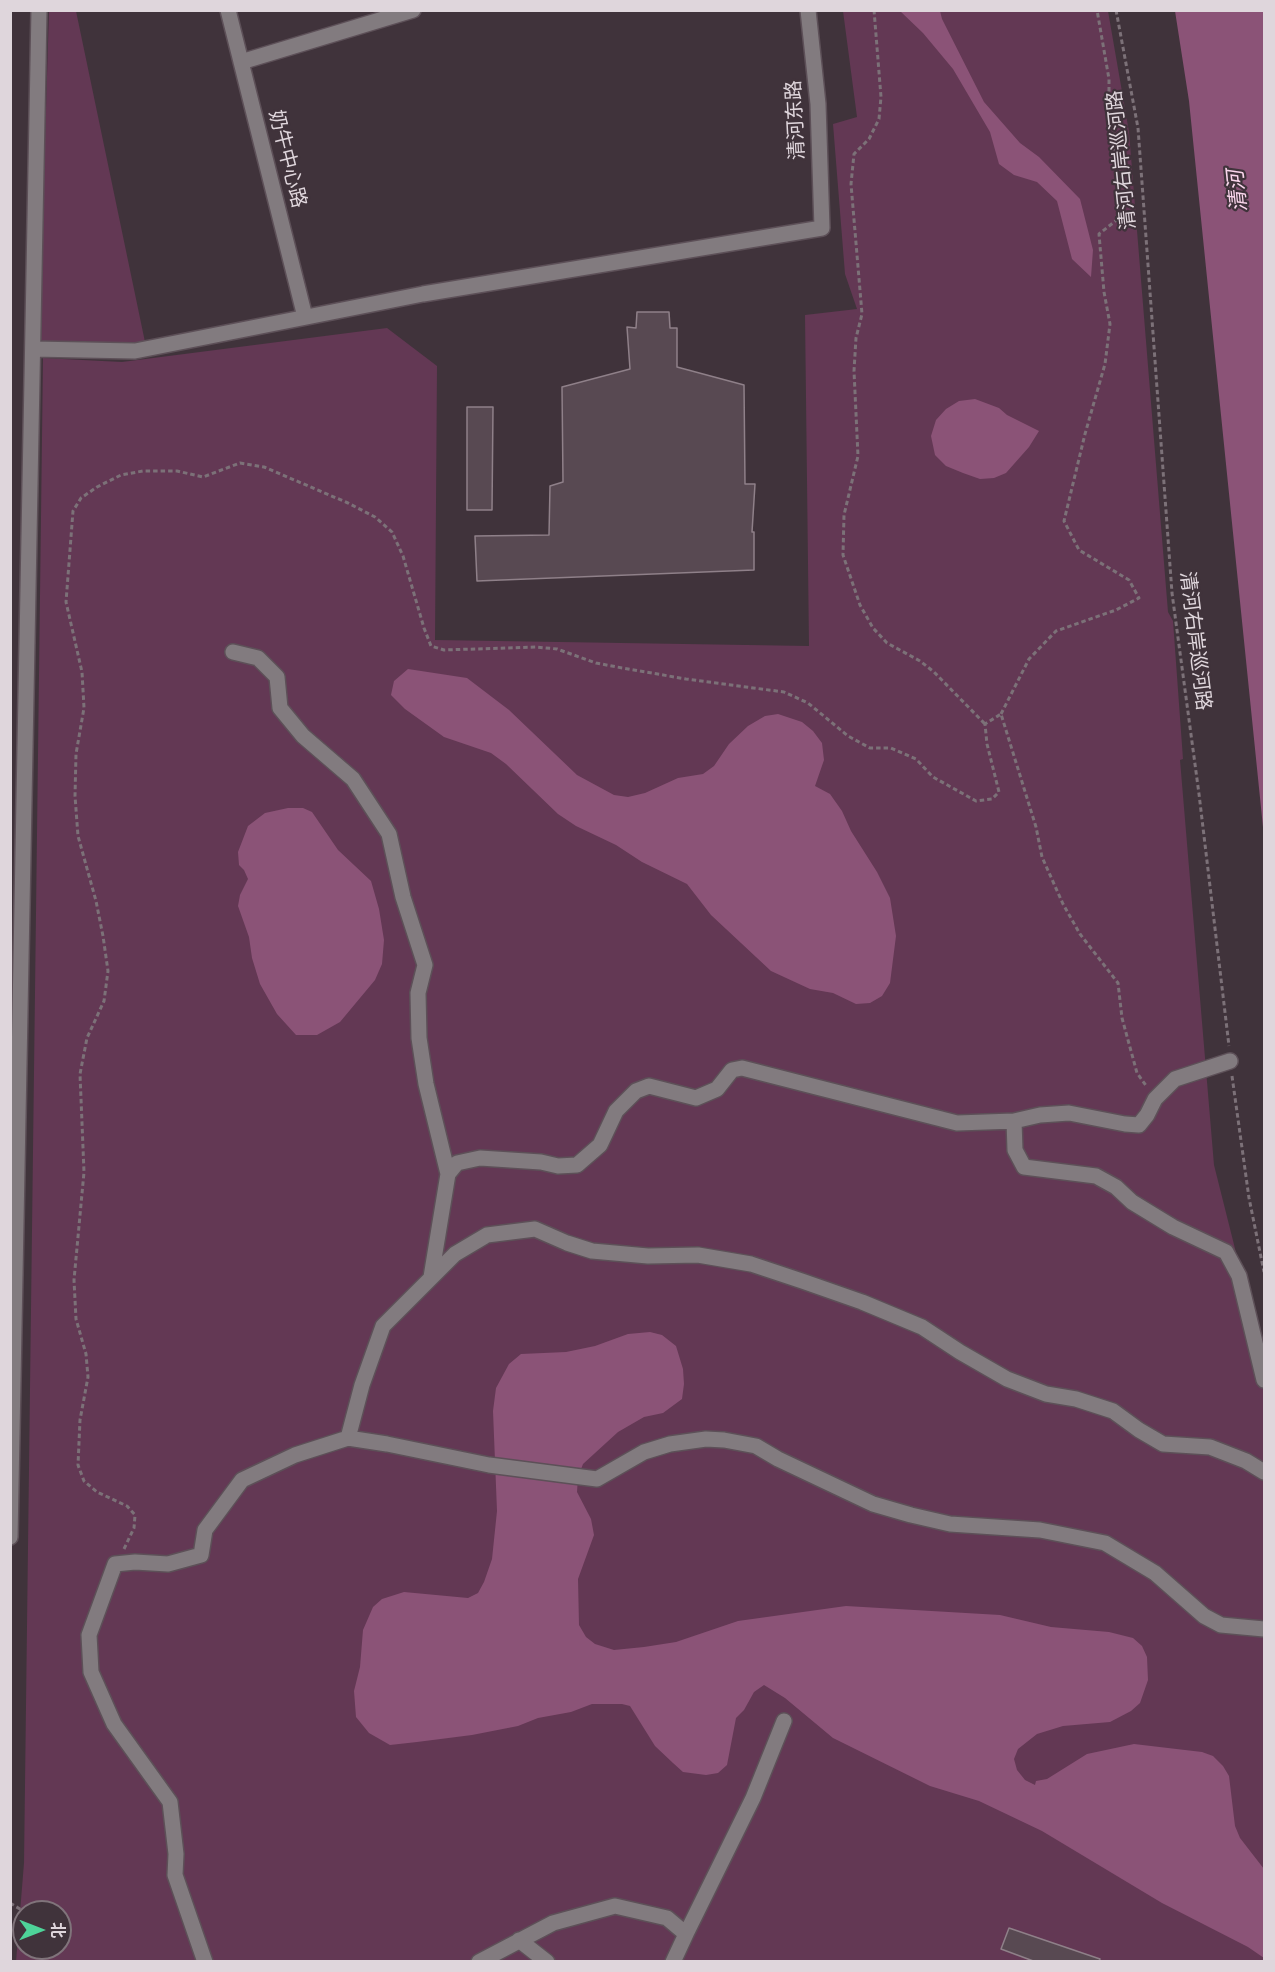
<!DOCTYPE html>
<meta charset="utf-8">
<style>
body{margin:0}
#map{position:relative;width:1275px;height:1972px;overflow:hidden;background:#40333b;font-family:"IBM Plex Sans","Noto Sans SC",sans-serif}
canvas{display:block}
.frame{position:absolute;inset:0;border:12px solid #dfd6dc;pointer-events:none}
.north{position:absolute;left:12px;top:1900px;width:60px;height:60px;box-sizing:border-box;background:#40333b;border:2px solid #80747b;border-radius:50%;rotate:90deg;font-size:16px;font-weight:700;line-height:24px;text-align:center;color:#dfd6dc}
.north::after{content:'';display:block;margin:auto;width:21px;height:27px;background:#4ed399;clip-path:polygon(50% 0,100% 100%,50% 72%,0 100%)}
</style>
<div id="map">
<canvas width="1275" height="1972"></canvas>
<div class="frame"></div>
<div class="north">北</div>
</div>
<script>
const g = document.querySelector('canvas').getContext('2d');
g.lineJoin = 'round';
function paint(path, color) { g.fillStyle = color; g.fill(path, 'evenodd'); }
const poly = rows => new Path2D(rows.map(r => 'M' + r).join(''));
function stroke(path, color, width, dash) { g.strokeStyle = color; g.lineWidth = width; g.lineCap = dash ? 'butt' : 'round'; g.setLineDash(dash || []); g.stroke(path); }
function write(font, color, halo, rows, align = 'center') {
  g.font = font + ' "IBM Plex Sans","Noto Sans SC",sans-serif'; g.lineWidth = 4.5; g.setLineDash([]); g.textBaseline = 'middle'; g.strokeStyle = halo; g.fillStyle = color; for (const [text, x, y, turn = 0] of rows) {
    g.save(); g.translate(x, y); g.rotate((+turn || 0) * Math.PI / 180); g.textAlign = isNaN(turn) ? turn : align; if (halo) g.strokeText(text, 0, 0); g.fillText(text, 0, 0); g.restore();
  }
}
paint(poly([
 [49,11,76,11,145,342,133,344,45,343,39,338],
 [843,11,1108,11,1129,132,1168,612,1173,621,1183,759,1180,760,1214,1165,1264,1364,1264,1961,16,1962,24,1863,43,358,122,362,387,328,437,366,435,640,809,646,805,315,857,309,845,274,833,124,857,117],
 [24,1912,60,1912,60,1948,24,1948]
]), '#633854');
paint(poly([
 [900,11,940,11,942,19,984,102,1020,143,1039,157,1080,199,1093,250,1091,277,1072,259,1057,201,1037,182,1014,175,999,164,990,132,953,69,923,33],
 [1175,11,1264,11,1264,837,1189,101],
 [975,399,999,408,1007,415,1039,431,1029,447,1006,473,994,478,980,479,963,473,946,466,935,455,931,436,936,420,946,409,959,401],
 [408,669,467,678,509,710,577,775,614,795,628,797,645,793,678,778,703,774,714,766,729,744,748,726,765,716,778,714,802,722,813,731,822,743,824,760,815,786,830,794,842,811,851,831,877,872,890,898,896,936,890,983,882,996,870,1003,856,1004,833,993,810,989,771,971,711,915,687,884,642,862,616,845,576,826,558,814,506,764,491,753,444,737,405,709,391,695,394,681],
 [288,808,303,808,312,812,338,850,371,881,379,909,384,940,382,964,375,980,340,1022,317,1035,296,1035,277,1014,260,984,252,958,249,937,238,906,240,895,248,879,244,870,239,865,238,852,248,826,265,813],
 [650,1332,662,1335,676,1346,683,1369,684,1384,682,1399,663,1413,644,1417,618,1432,583,1464,578,1477,577,1492,591,1519,594,1535,578,1579,579,1625,586,1637,595,1644,614,1650,644,1647,676,1642,738,1621,846,1606,1000,1615,1051,1627,1109,1632,1133,1638,1142,1646,1147,1657,1148,1680,1140,1703,1131,1711,1110,1722,1063,1726,1037,1734,1018,1749,1014,1759,1017,1770,1025,1780,1035,1785,1036,1781,1047,1779,1087,1754,1134,1744,1202,1752,1213,1756,1223,1766,1229,1776,1235,1826,1240,1838,1264,1869,1264,1958,1248,1947,1162,1903,1042,1831,979,1801,930,1786,833,1738,785,1698,764,1685,754,1692,744,1710,736,1718,727,1765,718,1773,706,1775,683,1772,673,1763,655,1746,630,1706,622,1704,592,1704,571,1712,538,1718,518,1726,472,1735,417,1742,390,1745,369,1733,356,1717,354,1691,360,1667,363,1630,373,1607,382,1599,404,1592,468,1598,478,1593,484,1582,492,1559,497,1511,493,1411,496,1388,509,1364,521,1354,566,1352,595,1346,628,1334]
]), '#8b5377');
const building = poly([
 [637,312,669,312,670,328,677,328,677,367,744,385,745,484,755,484,752,532,754,532,754,570,477,581,475,536,549,535,550,486,563,482,562,387,630,369,627,327,636,328,637,312],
 [467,407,493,407,492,510,467,510,467,407],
 [1009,1928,1100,1959,1099,1962,1036,1962,1001,1949,1009,1928]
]);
paint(building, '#584952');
stroke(building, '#8f8089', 1.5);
const minor = poly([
 [228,10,305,317],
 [241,62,413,10],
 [33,349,135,351,423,294,822,228,818,104,808,10],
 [233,652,258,658,277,677,280,708,303,736,353,779,389,834,403,897,425,965,418,993,419,1038,426,1084,448,1174],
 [1230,1061,1175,1079,1155,1099,1147,1115,1139,1125,1125,1124,1069,1113,1040,1115,1014,1121,1015,1150,1024,1167,1096,1176,1116,1187,1132,1202,1173,1227,1226,1252,1239,1276,1264,1380],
 [431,1277,448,1174,457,1163,480,1158,541,1162,558,1166,577,1165,600,1145,616,1111,636,1091,649,1086,696,1098,717,1089,732,1070,742,1068,957,1123,1014,1121],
 [348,1438,362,1385,383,1326,455,1254,487,1235,535,1229,567,1243,592,1251,648,1256,698,1255,751,1264,802,1281,862,1302,922,1327,960,1352,1007,1379,1046,1394,1076,1399,1113,1411,1139,1430,1163,1444,1210,1447,1246,1461,1264,1472],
 [10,1537,39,10],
 [686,1934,753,1798,784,1721],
 [519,1940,547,1962],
 [205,1962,175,1875,176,1854,170,1802,114,1724,91,1672,89,1635,115,1564,135,1562,168,1564,201,1555,205,1530,242,1480,295,1455,348,1438,387,1444,489,1465,597,1479,644,1452,670,1444,706,1439,724,1440,756,1446,778,1459,873,1504,911,1515,950,1524,1040,1530,1105,1543,1155,1573,1204,1616,1221,1625,1264,1629],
 [479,1962,553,1923,615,1906,667,1918,686,1934,673,1962]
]);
stroke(minor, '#5d5058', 18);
stroke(poly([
 [874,10,881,97,879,119,869,139,854,154,851,184,862,314,856,338,854,371,858,456,844,515,843,555,860,605,873,628,887,643,920,661,934,672,985,724],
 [1116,10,1138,128,1172,593,1199,794,1229,1046],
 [1001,714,1029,659,1056,631,1116,610,1139,598,1129,580,1079,550,1064,521,1085,434,1105,364,1110,324,1104,292,1099,234,1123,215,1109,102,1109,79,1097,10],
 [1232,1076,1249,1198,1264,1272],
 [124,1549,134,1528,135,1515,127,1506,97,1492,84,1481,78,1465,80,1420,88,1377,86,1354,76,1319,74,1280,84,1172,80,1074,87,1038,104,1001,108,971,103,936,96,901,78,836,75,796,76,754,84,708,82,672,66,602,73,511,81,498,97,487,121,475,143,471,177,471,203,477,240,463,264,467,348,503,375,517,392,532,403,556,424,628,431,646,444,650,536,647,557,649,596,663,617,667,686,679,784,692,808,703,848,736,870,748,891,748,916,759,933,777,976,801,992,799,999,792,987,744,985,724,1001,714,1036,827,1042,857,1063,904,1080,934,1118,983,1122,1018,1137,1073,1147,1087],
 [10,1903,25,1912]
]), '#7c7178', 3, [4.5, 3]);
stroke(minor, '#827b7f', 15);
write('20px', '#dfd6dc', '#40333b', [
 ["清河东路",796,120,-93],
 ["奶牛中心路",287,159,76],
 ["清河右岸巡河路",1122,160,-96],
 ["清河右岸巡河路",1195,641,83]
]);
write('italic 21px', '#fad6ec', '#40333b', [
 ["清河",1238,191,-96]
]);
</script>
